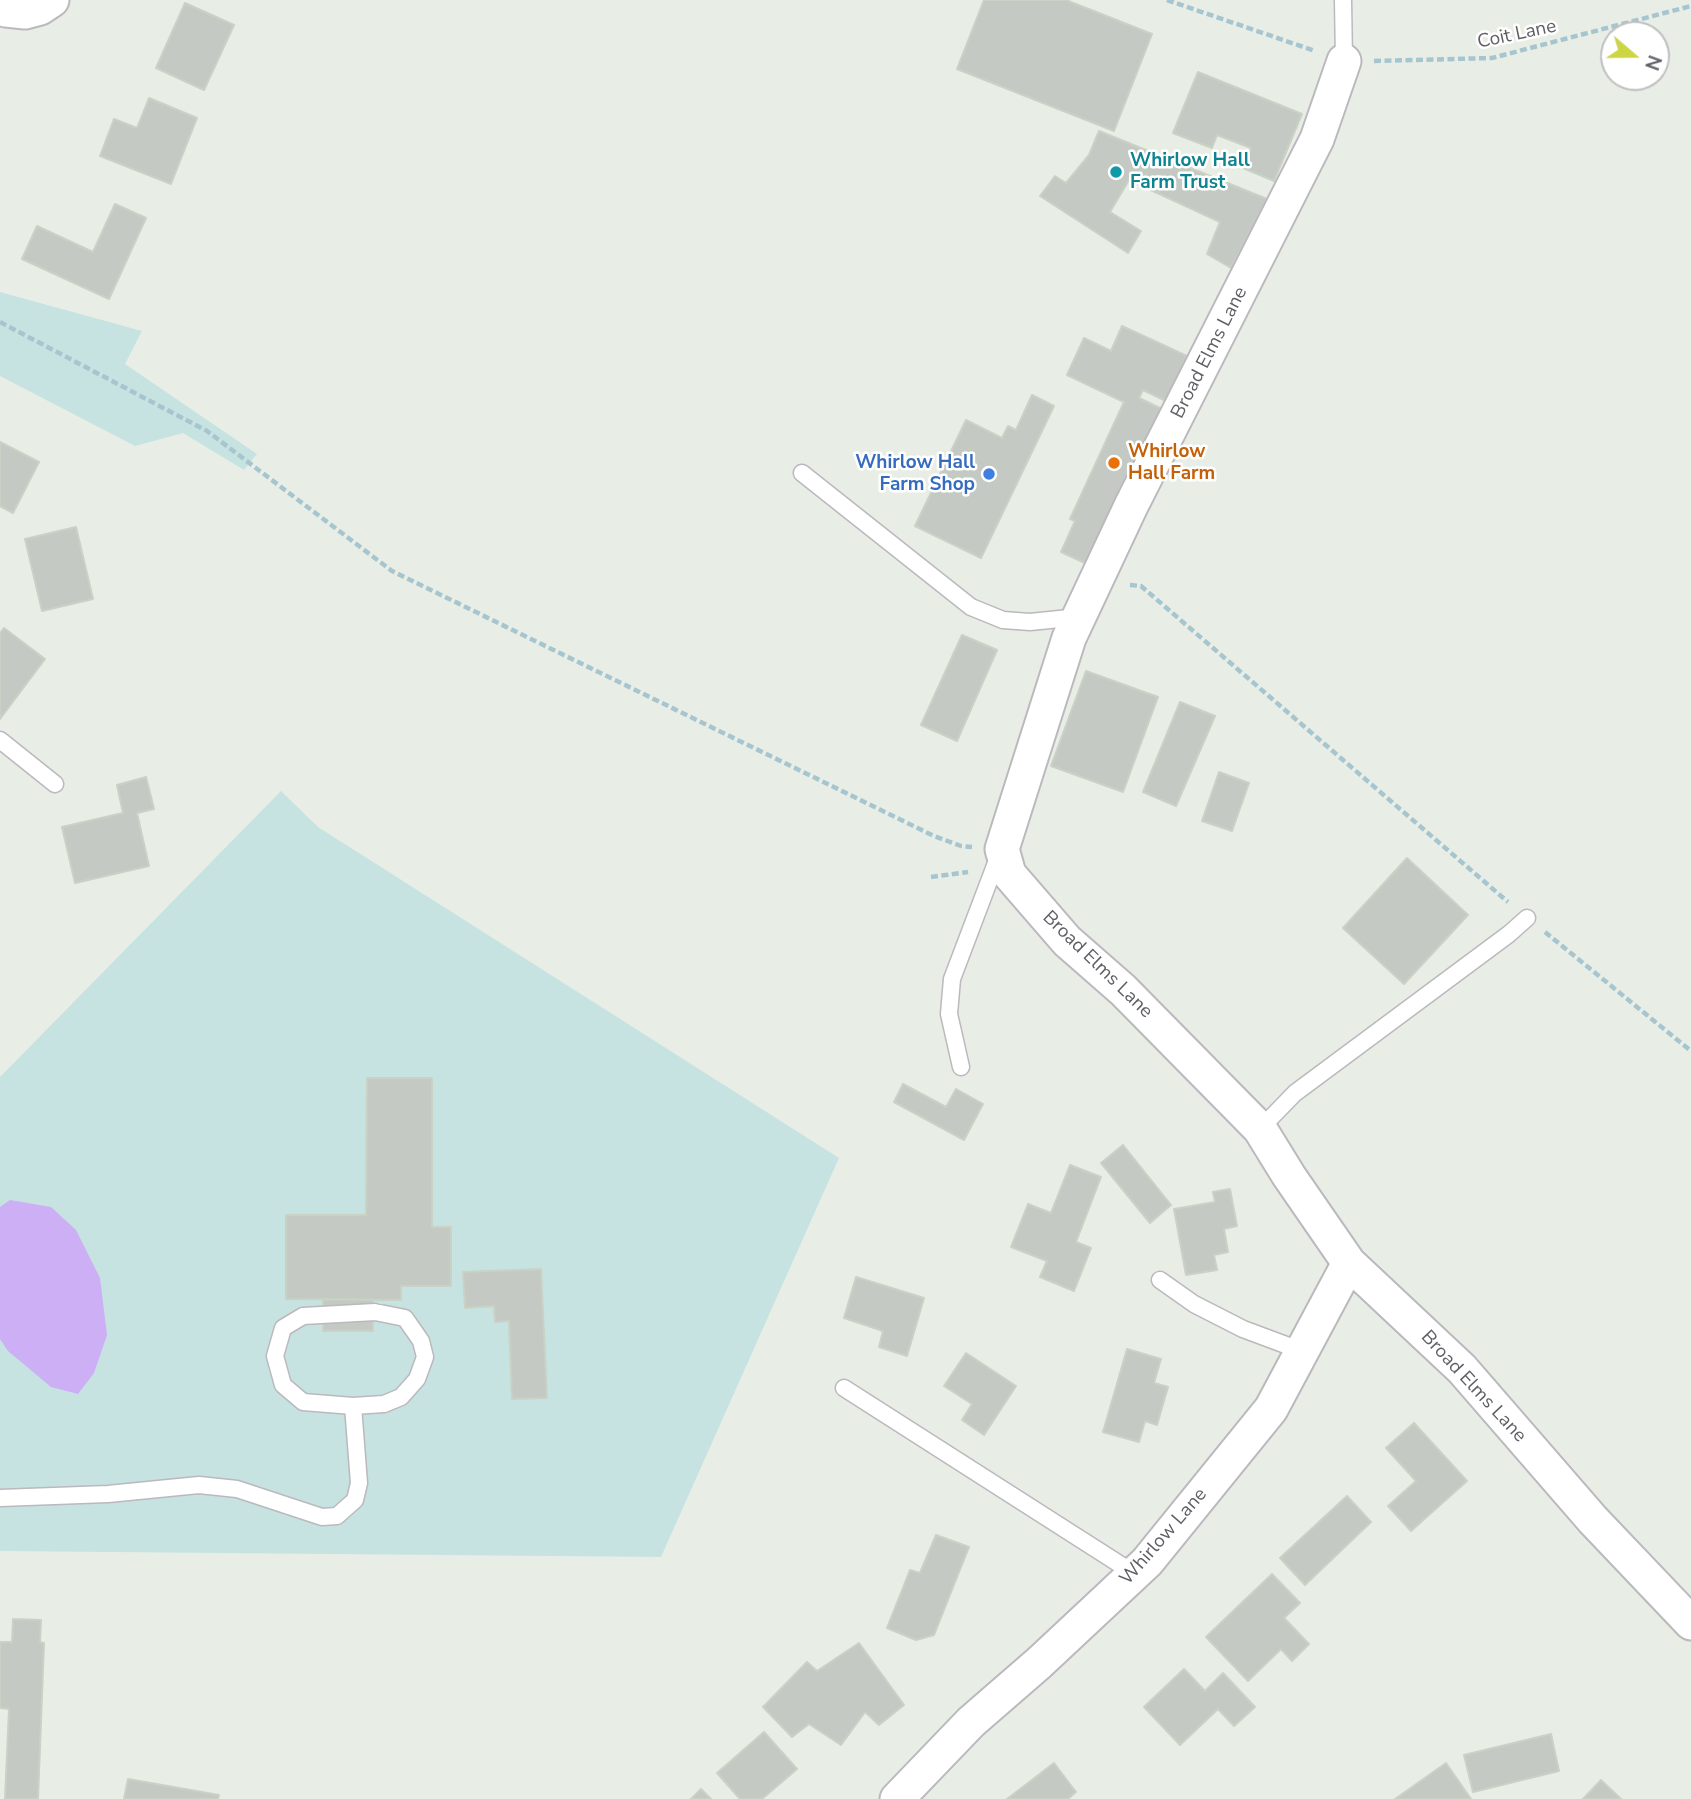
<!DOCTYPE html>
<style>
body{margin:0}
#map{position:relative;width:1691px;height:1799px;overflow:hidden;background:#e8eee6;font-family:"Nunito Sans",sans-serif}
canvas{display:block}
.north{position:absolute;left:1600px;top:21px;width:70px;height:70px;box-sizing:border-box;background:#fff;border:2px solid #c0bfc1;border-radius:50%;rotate:110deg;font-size:19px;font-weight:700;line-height:28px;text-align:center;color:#615e65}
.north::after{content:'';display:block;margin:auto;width:24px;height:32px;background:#cdd545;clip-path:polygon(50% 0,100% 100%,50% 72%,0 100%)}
</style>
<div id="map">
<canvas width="1691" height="1799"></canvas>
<div class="north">N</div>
</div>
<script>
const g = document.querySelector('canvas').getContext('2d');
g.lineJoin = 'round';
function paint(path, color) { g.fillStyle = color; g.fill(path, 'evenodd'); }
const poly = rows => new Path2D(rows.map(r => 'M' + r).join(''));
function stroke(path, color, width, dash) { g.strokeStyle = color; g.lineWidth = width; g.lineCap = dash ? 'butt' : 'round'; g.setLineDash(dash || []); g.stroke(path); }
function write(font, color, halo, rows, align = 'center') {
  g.font = font + ' "Nunito Sans",sans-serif'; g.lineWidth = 5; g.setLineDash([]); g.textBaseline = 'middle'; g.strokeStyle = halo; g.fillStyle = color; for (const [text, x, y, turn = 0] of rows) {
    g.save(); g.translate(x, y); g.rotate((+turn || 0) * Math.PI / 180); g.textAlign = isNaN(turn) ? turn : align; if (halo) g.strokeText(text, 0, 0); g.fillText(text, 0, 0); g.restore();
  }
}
paint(poly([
 [0,292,142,331,125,364,257,454,244,470,183,433,135,446,0,376],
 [281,791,318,827,839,1158,661,1557,0,1551,0,1077]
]), '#c6e3e2');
paint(poly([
 [10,1200,51,1207,76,1230,100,1278,107,1335,94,1373,78,1394,51,1387,8,1351,0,1339,0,1207]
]), '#ccaff5');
const building = poly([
 [984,0,1066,0,1152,34,1114,131,957,69,984,0],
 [185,3,234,25,204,90,156,68,185,3],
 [1198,72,1302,114,1274,181,1243,168,1251,148,1217,135,1212,148,1173,133,1198,72],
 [149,98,197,118,171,184,100,156,114,119,137,128,149,98],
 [1099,131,1267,199,1231,268,1207,254,1220,222,1129,180,1110,212,1141,231,1128,253,1040,196,1055,176,1066,183,1089,155,1099,131],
 [115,204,146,218,109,299,22,259,37,226,93,252,115,204],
 [1122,326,1187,356,1166,401,1143,390,1139,398,1162,409,1087,564,1061,552,1075,521,1070,519,1124,402,1067,375,1084,338,1111,351,1122,326],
 [1032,395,1054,406,981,558,915,526,966,420,1002,438,1008,426,1016,430,1032,395],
 [0,442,39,462,13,513,0,506,0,442],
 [76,527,93,599,42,611,25,539,76,527],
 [4,628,45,659,0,719,0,633,4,628],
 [962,635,997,650,957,741,921,725,962,635],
 [1086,671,1158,697,1123,792,1051,766,1086,671],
 [1180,702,1215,716,1176,806,1143,792,1180,702],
 [1219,772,1249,783,1232,831,1202,821,1219,772],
 [146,777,154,809,137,813,149,866,75,883,62,827,123,813,117,785,146,777],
 [1407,858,1468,915,1404,984,1343,928,1407,858],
 [367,1078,432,1078,432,1227,451,1227,451,1286,401,1286,401,1300,286,1299,286,1215,366,1215,367,1078],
 [903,1084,946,1107,956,1089,983,1104,964,1140,894,1102,903,1084],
 [1123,1145,1171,1205,1150,1223,1101,1163,1123,1145],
 [1070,1165,1101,1177,1076,1242,1091,1248,1074,1291,1040,1277,1047,1261,1011,1247,1028,1204,1051,1213,1070,1165],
 [1230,1189,1237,1226,1224,1229,1228,1252,1214,1255,1217,1270,1186,1275,1174,1209,1215,1202,1213,1192,1230,1189],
 [541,1269,547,1398,512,1399,509,1321,495,1322,494,1306,465,1308,463,1272,541,1269],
 [856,1277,924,1298,907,1356,879,1347,883,1331,844,1318,856,1277],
 [323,1299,373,1300,373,1331,323,1331,323,1299],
 [1127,1349,1161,1359,1154,1383,1168,1387,1157,1425,1145,1421,1139,1442,1103,1432,1127,1349],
 [966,1353,1016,1386,984,1435,962,1420,972,1404,944,1386,966,1353],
 [1414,1423,1467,1481,1411,1531,1388,1506,1416,1481,1386,1448,1414,1423],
 [1347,1496,1371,1522,1305,1585,1280,1558,1347,1496],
 [936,1535,969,1547,934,1635,916,1640,887,1628,910,1570,920,1573,936,1535],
 [1272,1574,1300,1603,1284,1618,1309,1644,1292,1661,1281,1649,1248,1681,1206,1637,1272,1574],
 [13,1619,41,1620,40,1642,44,1643,38,1799,5,1799,9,1709,0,1708,0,1642,12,1642,13,1619],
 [859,1643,904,1705,879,1725,865,1712,841,1745,809,1724,792,1737,763,1707,807,1662,817,1671,859,1643],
 [1184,1669,1205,1691,1223,1673,1255,1707,1234,1726,1218,1709,1180,1745,1144,1707,1184,1669],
 [764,1732,797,1769,762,1799,740,1799,717,1773,764,1732],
 [1551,1734,1559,1771,1473,1792,1464,1755,1551,1734],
 [1054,1763,1076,1792,1068,1799,1007,1799,1054,1763],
 [1446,1763,1471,1799,1395,1799,1446,1763],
 [128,1779,219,1795,218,1799,124,1799,128,1779],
 [1601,1780,1621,1799,1583,1799,1601,1780],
 [701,1789,711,1799,691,1799,701,1789]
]);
paint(building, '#c4cac3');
stroke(building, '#c9d2c5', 2);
const service = poly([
 [1343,0,1344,61],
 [802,473,971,607,1003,620,1030,622,1079,617],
 [0,740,55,784],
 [961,1067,949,1014,952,979,999,855],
 [1260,1129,1295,1093,1509,934,1527,918],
 [1160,1280,1194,1304,1243,1329,1302,1351],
 [375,1312,405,1318,421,1341,425,1357,417,1379,401,1397,384,1404,353,1406,303,1402,283,1385,275,1356,283,1328,303,1316,375,1312],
 [844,1388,1135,1574],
 [0,1498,108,1494,199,1485,237,1489,322,1517,337,1516,355,1500,359,1483,353,1406]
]);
const minor = poly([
 [0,4,6,10,25,12,40,8,52,0],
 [1344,61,1317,139,1131,506,1069,638,1002,849,1009,874,1067,941,1123,990,1260,1129,1289,1176,1349,1263,1462,1369,1593,1520,1691,1623],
 [897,1799,971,1722,1039,1663,1147,1562,1271,1409,1349,1263]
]);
stroke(service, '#bbb8be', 19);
stroke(minor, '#bbb8be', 37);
stroke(poly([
 [1167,0,1315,51],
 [1374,61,1492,58,1691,6],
 [0,322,207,431,392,571,934,836,961,846,972,847],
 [1130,585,1141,586,1508,902],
 [931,877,968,872],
 [1545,932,1691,1051]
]), '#a7c5cf', 4.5, [7, 3.5]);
stroke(service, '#fff', 16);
stroke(minor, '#fff', 33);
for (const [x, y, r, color] of [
 [1116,172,7,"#0f9aa8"],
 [1114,463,7,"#e8710a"],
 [989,474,7,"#3f7fe0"]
]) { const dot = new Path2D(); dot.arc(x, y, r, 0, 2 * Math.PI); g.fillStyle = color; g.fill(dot); stroke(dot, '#fff', 2.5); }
write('19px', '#615e65', '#fff', [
 ["Coit Lane",1517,35,-12],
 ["Broad Elms Lane",1210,353,-63],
 ["Broad Elms Lane",1097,965,44],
 ["Broad Elms Lane",1473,1387,47],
 ["Whirlow Lane",1164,1537,-49]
]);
write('bold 19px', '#0d838f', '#fff', [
 ["Whirlow Hall",1130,161],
 ["Farm Trust",1130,183]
], 'left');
write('bold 19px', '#c56008', '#fff', [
 ["Whirlow",1128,452],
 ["Hall Farm",1128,474]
], 'left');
write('bold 19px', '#366cbe', '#fff', [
 ["Whirlow Hall",975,463],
 ["Farm Shop",975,485]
], 'right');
</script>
